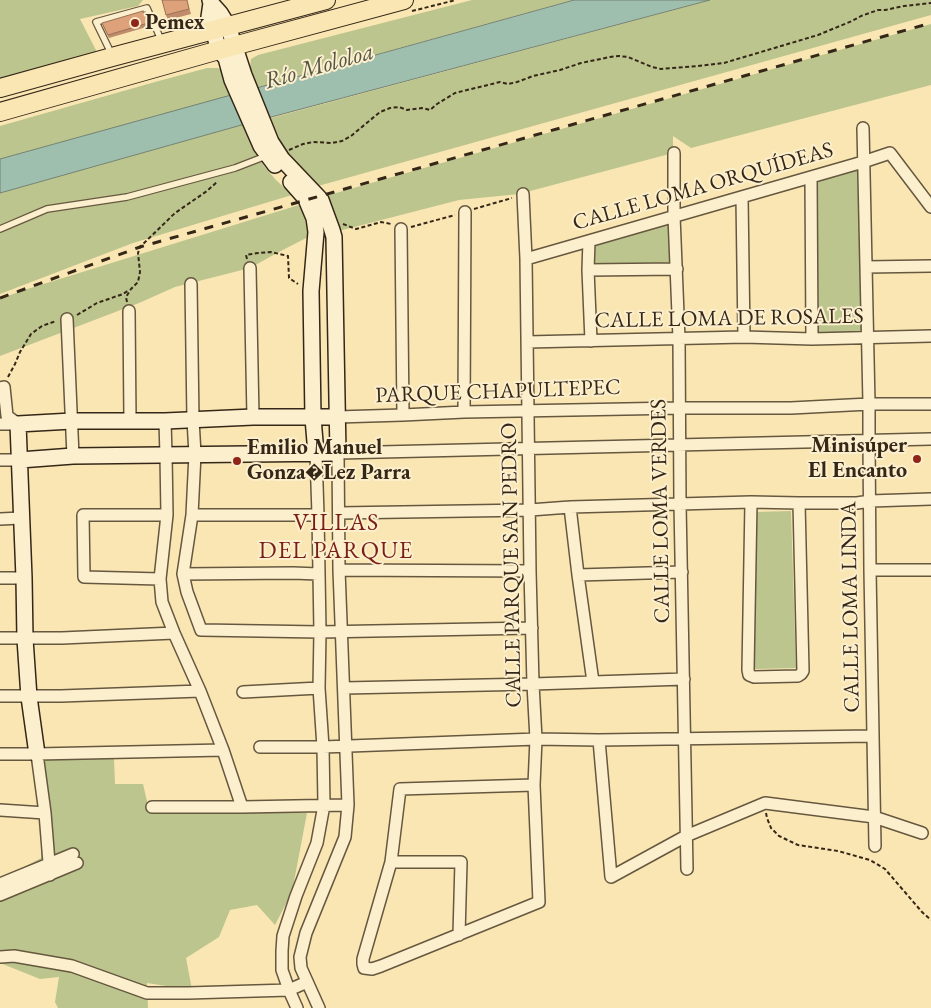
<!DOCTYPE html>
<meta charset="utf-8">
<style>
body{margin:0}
canvas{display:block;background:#fae6b3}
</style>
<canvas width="931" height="1008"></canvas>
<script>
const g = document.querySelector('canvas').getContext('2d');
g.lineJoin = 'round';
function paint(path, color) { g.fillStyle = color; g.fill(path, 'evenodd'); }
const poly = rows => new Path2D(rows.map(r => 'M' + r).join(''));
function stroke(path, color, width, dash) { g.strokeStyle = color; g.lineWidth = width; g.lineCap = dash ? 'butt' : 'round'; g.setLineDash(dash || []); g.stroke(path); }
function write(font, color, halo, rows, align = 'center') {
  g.font = font + ' "EB Garamond",serif'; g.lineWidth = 4; g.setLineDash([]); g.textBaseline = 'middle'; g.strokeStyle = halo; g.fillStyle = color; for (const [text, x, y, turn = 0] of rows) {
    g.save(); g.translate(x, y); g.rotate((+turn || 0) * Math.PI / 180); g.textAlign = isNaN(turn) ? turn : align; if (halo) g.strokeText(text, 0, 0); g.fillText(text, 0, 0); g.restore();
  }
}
paint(poly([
 [0,0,143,0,138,6,80,19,99,56,0,83],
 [472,0,573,0,258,87,250,68,251,59,258,55],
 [711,0,931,0,931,15,318,186,297,165,287,151,280,140,271,118],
 [931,24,931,85,691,148,673,136,673,153,519,194,459,200,331,233,322,197],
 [207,68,218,68,224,71,236,94,0,159,0,126,155,82],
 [245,124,264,166,276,180,292,195,133,243,0,294,0,193],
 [863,163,866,336,813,336,812,177],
 [302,204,308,237,277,253,250,268,175,287,139,303,0,356,0,299,21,291],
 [669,223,670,267,593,268,593,243],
 [791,511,796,668,755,669,754,512],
 [42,759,114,759,115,784,143,784,149,810,307,813,292,892,275,925,257,905,230,910,219,937,186,958,192,990,147,983,148,1008,58,1008,55,1002,59,977,40,979,0,963,0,880,41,858]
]), '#bcc58e');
const water = poly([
 [574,0,710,0,245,124,0,193,0,159,574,0]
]);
paint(water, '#9ebfae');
stroke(water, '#748272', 1);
const lane = poly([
 [112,55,96,22,147,8,162,42],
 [0,229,47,209,127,197,235,168,266,156]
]);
const street = poly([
 [863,128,869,404,869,441,870,570,875,846],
 [674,153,674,216,679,339,680,504,687,869],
 [811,177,812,339],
 [523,194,526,259,530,571,533,684,536,739,534,785],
 [742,197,744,337],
 [401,229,403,415],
 [589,241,588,270,591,341],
 [526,259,863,162,890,153,931,207],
 [866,267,931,266],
 [250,268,253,417],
 [588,270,677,269],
 [191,284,193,420,195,454,192,515,183,574,187,592,201,630,320,632,532,628],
 [129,311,130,420],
 [67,319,73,456],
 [527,342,744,337,812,339,931,336],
 [0,388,4,387,7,416,18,424],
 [464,412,465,212],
 [337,417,403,415,464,412,679,408,791,408,869,404,931,404],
 [165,421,166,455,167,515,160,579,162,602,174,633,200,691,223,750,242,807],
 [0,424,18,424],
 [0,460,20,460],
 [751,502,748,670,749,675,754,677,798,676,801,674,803,671,799,503],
 [570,507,578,575,593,682],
 [339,513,530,510,570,507,751,502,799,503,857,503,870,501,931,499],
 [192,515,318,515],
 [0,519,21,518],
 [339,570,530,571],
 [870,570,930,570],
 [183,574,293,573,318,574],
 [578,575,682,572],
 [0,578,24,578],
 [160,579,84,577,83,515,167,515],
 [0,638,62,638,174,633],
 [344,688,533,684,684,679],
 [243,692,319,688],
 [0,696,61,696,200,691],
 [599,740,611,877,686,836,765,803,874,817,922,833],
 [260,747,323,747,536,739,599,740,872,736],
 [0,754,37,754,223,750],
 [37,754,45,813,50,875],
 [534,785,539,902,381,966,372,969,364,968,363,964,363,959,391,862,400,789,534,785],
 [152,807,242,807,348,805],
 [0,810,45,813],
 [391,862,461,862,459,935],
 [0,884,73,854],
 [0,895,77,863],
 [0,957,14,956,72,966,147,993,188,993,289,990,307,982],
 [297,1008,289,990,282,970,282,951,283,936,296,896,317,843,324,805,323,747,319,688,320,632,318,515,316,454],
 [319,1008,301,968,300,957,306,933,345,837,348,805,339,570,338,453,931,439]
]);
const secondary = poly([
 [210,0,211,3,209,17,219,50,226,58,232,80,261,146,275,165],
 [291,182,306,199,314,218,316,232,311,291,313,418,316,454],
 [20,460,73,456,338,453,334,237,332,230,321,200,282,159,271,142,244,75,228,26,220,13,211,3],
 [37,754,29,697,25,639,24,578,18,424,72,421,165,421,253,417,337,417]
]);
const primary = poly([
 [0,88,112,57,326,0],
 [0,112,219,50,404,0]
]);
stroke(lane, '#66573f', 8);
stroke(street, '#66573f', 14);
stroke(secondary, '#352718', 18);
stroke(primary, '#352718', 20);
stroke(poly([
 [412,11,456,0],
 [289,150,303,144,313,142,332,143,342,141,351,136,380,112,390,108,399,107,407,110,422,108,430,110,437,104,455,93,500,82,508,84,517,82,533,76,560,70,581,63,610,57,619,56,628,57,652,67,661,69,698,66,724,63,818,35,852,21,861,16,878,10,885,10,904,6,931,3],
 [474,209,512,198],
 [343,224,356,229,381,222,391,224],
 [411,227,455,215],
 [247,259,246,255,258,253,271,252,288,256,289,278,298,284],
 [127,302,126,297,131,289,138,282,140,272,138,253,140,247,175,213,207,191,218,181],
 [77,315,97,303,123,294,129,290],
 [8,377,15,364,20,352,31,334,42,326,56,321],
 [766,813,767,818,771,828,779,836,798,845,838,851,870,860,885,869,922,912,931,920]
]), '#352718', 2, [4, 2.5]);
stroke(lane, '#fcefce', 5.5);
stroke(street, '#fcefce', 11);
stroke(secondary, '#fcefce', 15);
stroke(primary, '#fae6b3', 18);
stroke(poly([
 [0,298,140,247,931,23]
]), '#352718', 3, [9, 9]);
paint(poly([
 [187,0,191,14,168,20,166,15],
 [143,11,150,26,109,38,103,26]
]), '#bf8b6a');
const building = poly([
 [162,0,187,0,189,9,166,15,162,0],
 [143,11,148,23,108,35,102,23,143,11]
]);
paint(building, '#dea27b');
stroke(building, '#9b7156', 1);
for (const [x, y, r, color] of [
 [135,23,5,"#8f2418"],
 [917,459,5,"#8f2418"],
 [237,461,5,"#8f2418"]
]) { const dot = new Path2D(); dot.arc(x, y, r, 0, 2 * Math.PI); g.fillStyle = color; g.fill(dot); stroke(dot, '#fcefce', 2); }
write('bold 22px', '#352718', '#fcefce', [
 ["Pemex",145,23],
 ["Minisúper",907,446,"right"],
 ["El Encanto",907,471,"right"],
 ["Emilio Manuel",247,448],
 ["Gonza�Lez Parra",247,473]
], 'left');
write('22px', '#352718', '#fcefce', [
 ["CALLE LOMA ORQUÍDEAS",703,187,-16],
 ["CALLE LOMA DE ROSALES",729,319,-1],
 ["PARQUE CHAPULTEPEC",498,392,-2],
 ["CALLE LOMA VERDES",661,511,-91],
 ["CALLE PARQUE SAN PEDRO",512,565,-91],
 ["CALLE LOMA LINDA",851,607,-91]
]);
write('italic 24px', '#545545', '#fcefce', [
 ["Río Mololoa",319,67,-16]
]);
g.letterSpacing = '1px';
write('24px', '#7a1f14', '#fcefce', [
 ["VILLAS",336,523],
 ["DEL PARQUE",336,551]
]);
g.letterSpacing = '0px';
</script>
